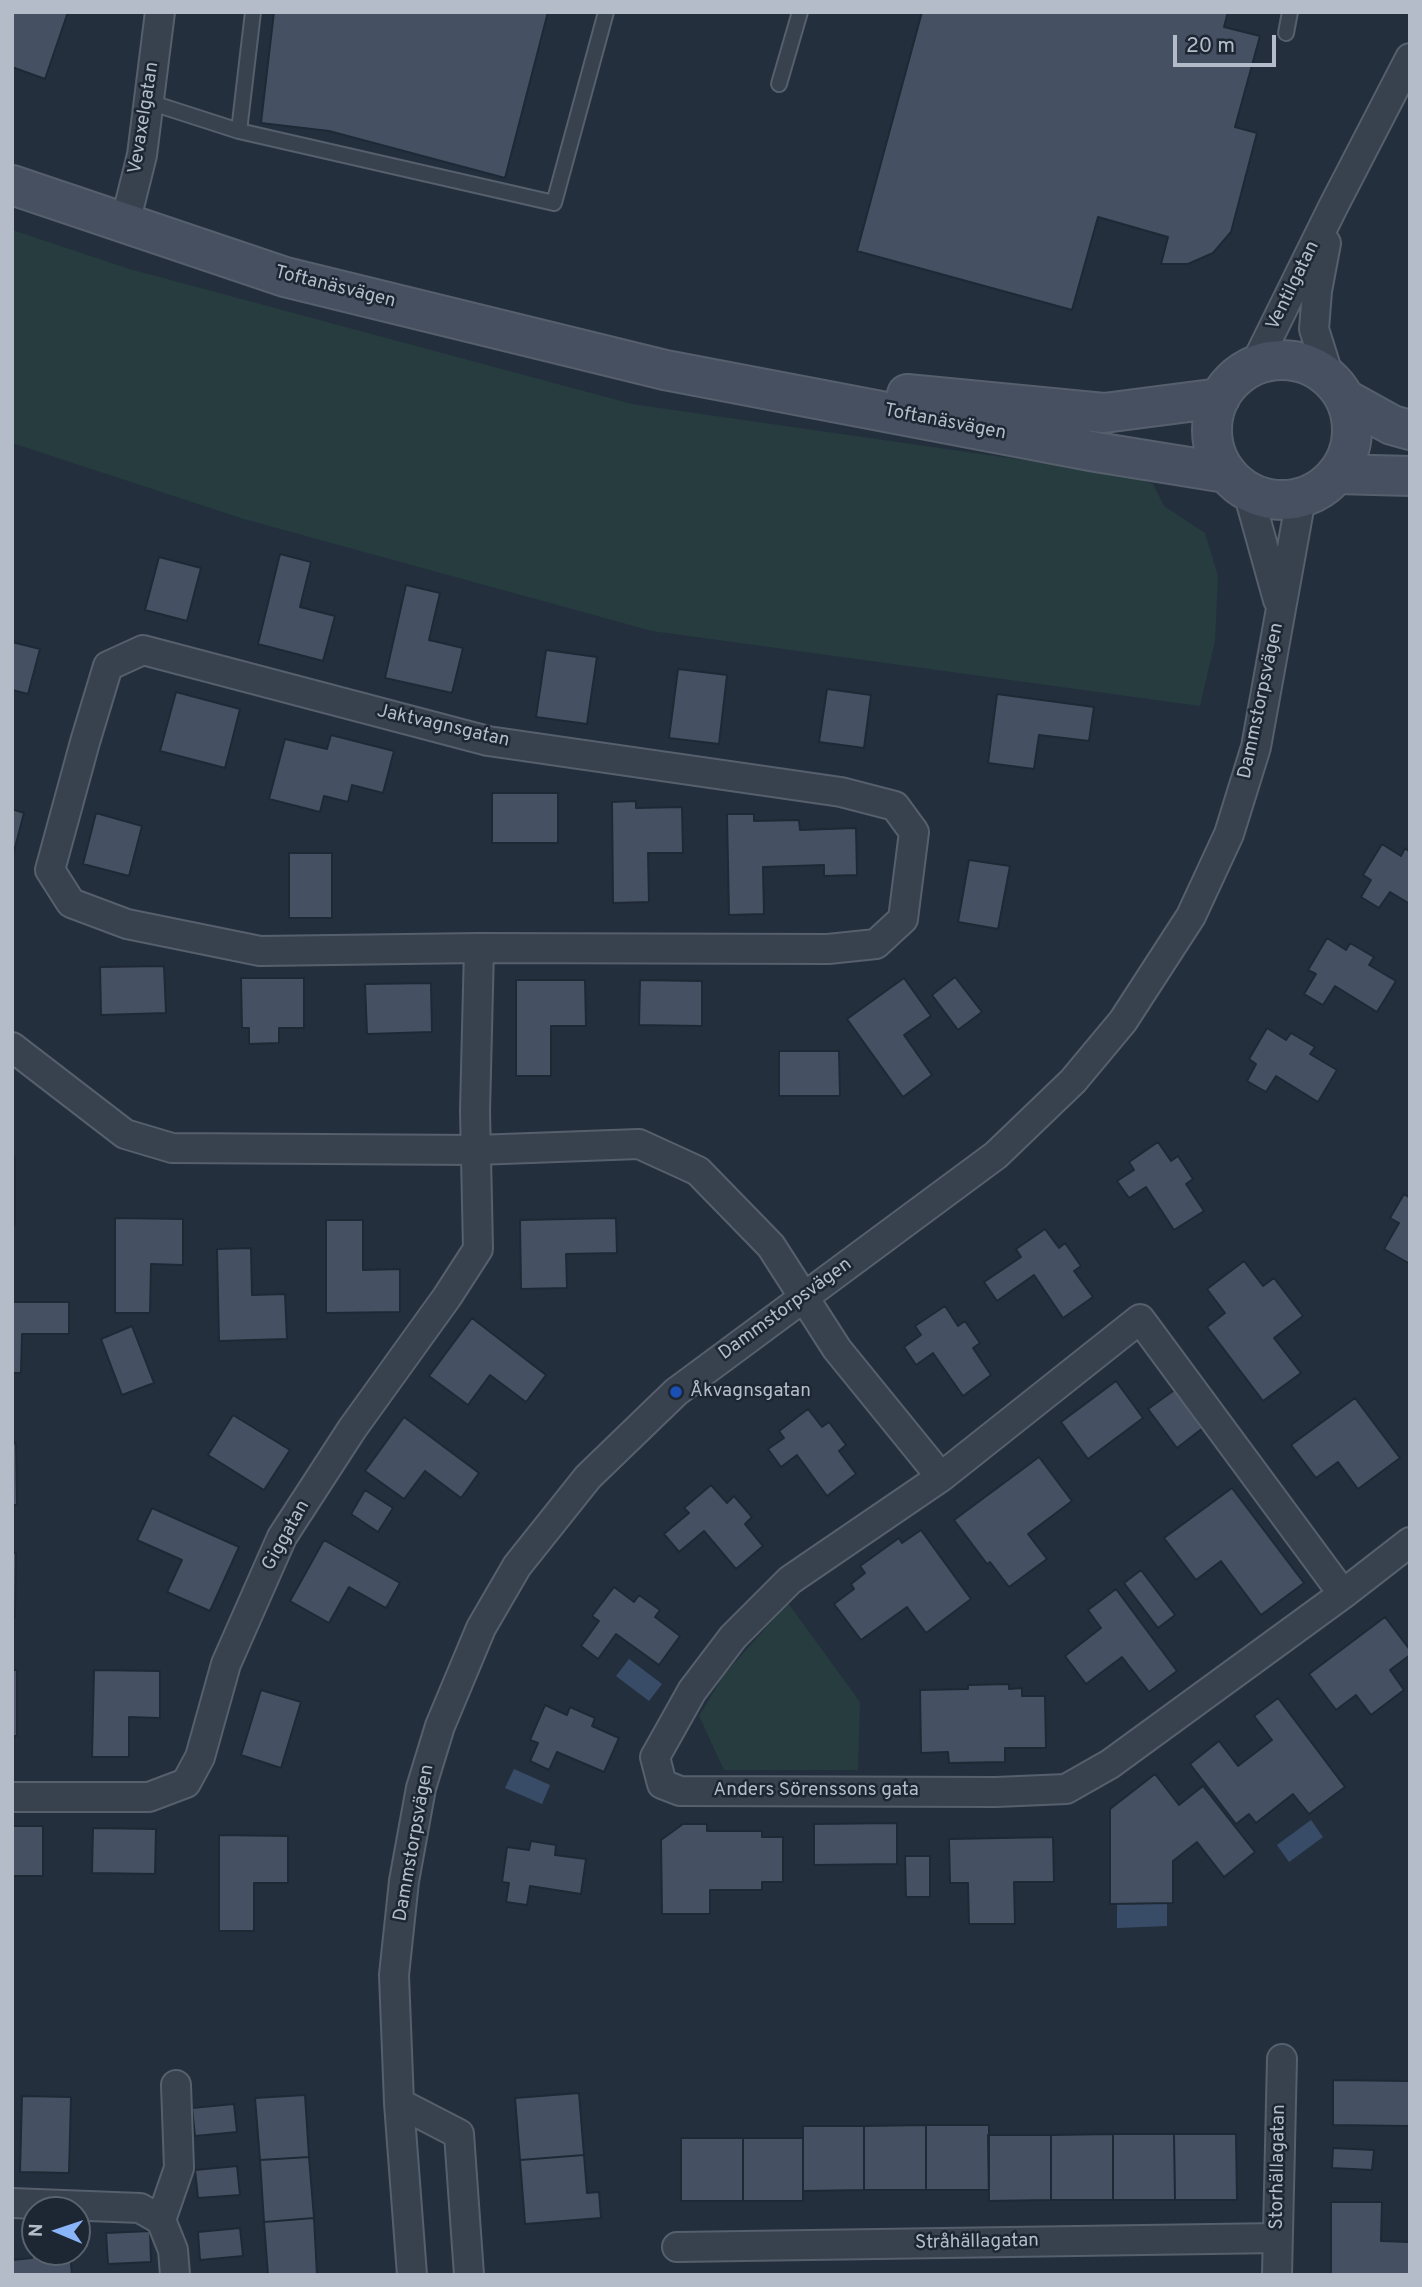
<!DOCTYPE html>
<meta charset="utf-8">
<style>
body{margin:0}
#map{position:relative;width:1422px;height:2287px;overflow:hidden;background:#242f3e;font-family:Overpass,sans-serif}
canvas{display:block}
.frame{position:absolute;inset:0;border:14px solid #b4bcc9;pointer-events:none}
.north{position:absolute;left:21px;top:2196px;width:70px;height:70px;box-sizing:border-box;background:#1d2633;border:2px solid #59626f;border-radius:50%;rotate:272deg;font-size:19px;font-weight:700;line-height:28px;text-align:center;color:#b4bcc9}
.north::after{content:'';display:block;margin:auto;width:24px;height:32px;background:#8ab4f8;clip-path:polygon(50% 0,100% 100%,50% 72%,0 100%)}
.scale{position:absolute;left:1173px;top:35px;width:103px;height:32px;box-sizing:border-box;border:4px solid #b4bcc9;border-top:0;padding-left:9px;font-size:21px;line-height:24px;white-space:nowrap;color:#b4bcc9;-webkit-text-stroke:5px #1d2633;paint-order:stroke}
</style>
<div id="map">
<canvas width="1422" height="2287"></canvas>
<div class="frame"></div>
<div class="north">N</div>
<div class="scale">20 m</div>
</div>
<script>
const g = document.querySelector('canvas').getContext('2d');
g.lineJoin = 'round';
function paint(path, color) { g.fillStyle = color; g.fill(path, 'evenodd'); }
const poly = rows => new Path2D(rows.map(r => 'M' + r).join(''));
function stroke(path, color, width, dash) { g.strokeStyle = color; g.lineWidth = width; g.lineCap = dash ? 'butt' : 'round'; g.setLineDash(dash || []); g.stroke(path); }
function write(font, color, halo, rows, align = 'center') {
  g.font = font + ' Overpass,sans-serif'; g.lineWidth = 5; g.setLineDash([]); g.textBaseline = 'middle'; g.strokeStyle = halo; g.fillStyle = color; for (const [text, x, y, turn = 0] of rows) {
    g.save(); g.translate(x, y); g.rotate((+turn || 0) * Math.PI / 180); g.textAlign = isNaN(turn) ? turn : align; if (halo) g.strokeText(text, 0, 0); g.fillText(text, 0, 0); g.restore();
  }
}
paint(poly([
 [12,230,126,268,632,404,1128,475,1153,484,1164,506,1205,533,1218,576,1215,641,1200,706,652,631,244,519,12,443],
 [788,1603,860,1702,858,1770,724,1770,699,1716,724,1675]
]), '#263c3f');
paint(poly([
 [629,1659,662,1684,649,1701,616,1676],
 [514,1769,550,1785,542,1804,505,1788],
 [1311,1820,1323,1837,1289,1862,1277,1845],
 [1167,1901,1167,1926,1117,1928,1117,1903]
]), '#394c67');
const building = poly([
 [12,12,68,12,45,79,12,67,12,12],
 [274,12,548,12,505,178,329,131,261,123,274,12],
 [922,12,1228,12,1224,27,1260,36,1235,127,1257,133,1231,232,1213,253,1188,264,1161,264,1168,237,1098,217,1072,310,857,251,922,12],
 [280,554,311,562,300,607,335,616,323,661,258,644,280,554],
 [159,557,201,568,187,621,145,610,159,557],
 [406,585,440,593,429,640,463,648,452,693,385,678,406,585],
 [12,642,40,649,28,694,12,690,12,642],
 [546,650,597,657,587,724,536,717,546,650],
 [678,669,727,675,719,744,669,738,678,669],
 [827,689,871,695,864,748,819,742,827,689],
 [176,692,240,709,225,768,160,751,176,692],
 [997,694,1094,707,1089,741,1039,735,1034,769,988,763,997,694],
 [331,735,394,751,383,793,352,785,348,802,324,796,320,812,269,799,285,739,327,749,331,735],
 [492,793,558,793,558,843,492,843,492,793],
 [636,801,636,808,682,807,683,853,648,853,649,902,613,903,612,802,636,801],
 [12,809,24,813,13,855,12,854,12,809],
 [96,813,142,826,129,876,83,864,96,813],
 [727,814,754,814,754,821,799,820,800,830,856,828,857,875,824,876,824,865,763,867,764,914,729,915,727,814],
 [1382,844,1401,856,1405,848,1410,852,1410,904,1390,892,1379,908,1361,897,1371,880,1363,875,1382,844],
 [289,853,332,853,332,918,289,918,289,853],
 [969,860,1010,866,998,929,958,922,969,860],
 [1327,938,1346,950,1350,943,1374,957,1369,965,1396,981,1377,1012,1335,986,1323,1005,1304,994,1316,974,1308,970,1327,938],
 [164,966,166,1013,101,1015,100,967,164,966],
 [955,977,982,1012,958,1030,932,995,955,977],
 [241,978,304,978,304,1028,279,1028,279,1043,249,1044,249,1028,242,1028,241,978],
 [904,978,931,1016,904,1035,932,1075,903,1097,847,1019,904,978],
 [516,980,585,980,586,1026,551,1026,551,1076,516,1076,516,980],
 [640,980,702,981,702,1026,639,1025,640,980],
 [431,983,432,1032,367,1034,365,984,431,983],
 [1267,1028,1286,1040,1291,1033,1315,1047,1310,1054,1337,1070,1318,1102,1276,1076,1266,1092,1247,1081,1256,1064,1249,1059,1267,1028],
 [779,1051,839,1051,840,1096,779,1096,779,1051],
 [1158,1142,1171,1161,1178,1156,1193,1179,1186,1184,1204,1211,1174,1230,1146,1187,1129,1198,1117,1181,1134,1170,1129,1162,1158,1142],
 [12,1157,15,1157,15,1224,12,1224,12,1157],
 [1404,1194,1410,1198,1410,1264,1384,1249,1399,1223,1390,1218,1404,1194],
 [115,1218,183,1219,183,1265,151,1264,150,1313,115,1313,115,1218],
 [616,1218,617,1253,566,1254,567,1288,521,1289,520,1220,616,1218],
 [326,1220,363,1220,363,1270,400,1269,400,1312,326,1313,326,1220],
 [1045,1229,1059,1248,1065,1243,1081,1266,1074,1271,1093,1297,1063,1318,1034,1275,997,1301,984,1282,1021,1257,1016,1249,1045,1229],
 [251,1248,252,1295,285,1294,287,1339,219,1341,217,1249,251,1248],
 [1244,1261,1263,1286,1274,1278,1303,1316,1274,1338,1301,1373,1263,1401,1207,1327,1225,1313,1207,1289,1244,1261],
 [12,1302,69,1302,69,1334,22,1334,21,1373,12,1373,12,1302],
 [945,1306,958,1326,965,1321,980,1343,973,1348,991,1375,963,1396,933,1353,916,1365,904,1347,921,1335,915,1326,945,1306],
 [472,1318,546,1375,526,1402,490,1375,468,1405,429,1376,472,1318],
 [132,1326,154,1383,122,1395,101,1339,132,1326],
 [1116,1381,1143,1418,1088,1459,1061,1422,1116,1381],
 [1180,1386,1208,1424,1177,1448,1148,1409,1180,1386],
 [1355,1398,1400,1458,1358,1489,1338,1462,1316,1478,1291,1445,1355,1398],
 [808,1409,822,1427,829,1422,846,1445,839,1451,856,1474,827,1496,797,1455,781,1467,768,1449,784,1438,779,1431,808,1409],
 [233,1415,290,1450,264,1490,208,1455,233,1415],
 [404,1417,479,1473,461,1498,425,1471,404,1499,365,1471,404,1417],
 [16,1443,17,1505,12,1505,12,1444,16,1443],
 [1039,1457,1072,1501,1028,1534,1047,1559,1009,1587,990,1562,987,1564,954,1520,1039,1457],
 [711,1485,727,1503,734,1496,752,1517,745,1524,763,1546,736,1569,704,1531,679,1552,664,1534,689,1513,684,1508,711,1485],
 [1232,1488,1304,1583,1261,1615,1221,1561,1196,1580,1164,1538,1232,1488],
 [365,1490,393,1508,378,1532,351,1514,365,1490],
 [152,1508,239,1547,210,1611,167,1592,182,1560,137,1540,152,1508],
 [921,1530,971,1599,926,1633,907,1607,861,1640,834,1604,854,1589,851,1584,865,1573,860,1566,899,1538,902,1543,921,1530],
 [324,1540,400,1583,386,1608,349,1587,329,1623,290,1601,324,1540],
 [12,1553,16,1553,15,1617,12,1617,12,1553],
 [1141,1570,1175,1615,1158,1628,1124,1583,1141,1570],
 [614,1587,634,1602,639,1595,660,1610,655,1617,680,1636,659,1665,616,1634,598,1659,581,1646,599,1621,592,1616,614,1587],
 [1116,1589,1177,1671,1149,1692,1122,1657,1086,1684,1065,1656,1101,1628,1088,1610,1116,1589],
 [1385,1617,1410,1650,1410,1655,1390,1670,1404,1690,1371,1715,1356,1695,1336,1710,1309,1674,1385,1617],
 [12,1670,17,1670,17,1736,12,1736,12,1670],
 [94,1670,160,1671,160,1718,129,1717,129,1757,92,1757,94,1670],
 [1009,1684,1009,1689,1022,1688,1022,1696,1045,1696,1046,1748,1005,1748,1005,1762,949,1763,948,1752,921,1753,920,1690,968,1689,968,1685,1009,1684],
 [261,1690,301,1702,281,1768,241,1755,261,1690],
 [1278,1698,1345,1787,1309,1814,1293,1794,1256,1823,1249,1814,1236,1824,1190,1764,1219,1741,1238,1766,1272,1740,1254,1716,1278,1698],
 [545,1705,567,1715,570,1707,595,1718,592,1726,619,1738,604,1772,557,1752,549,1770,530,1761,538,1743,530,1740,545,1705],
 [1155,1774,1179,1805,1203,1786,1255,1852,1224,1877,1197,1842,1173,1861,1173,1903,1110,1904,1110,1809,1155,1774],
 [897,1823,897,1864,814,1865,814,1824,897,1823],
 [683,1824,707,1824,707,1831,762,1831,762,1837,783,1837,783,1882,762,1882,762,1890,710,1890,710,1914,662,1914,661,1840,683,1824],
 [12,1826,43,1826,43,1876,12,1876,12,1826],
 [93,1828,156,1829,155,1874,92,1873,93,1828],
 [219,1835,288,1836,288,1883,254,1883,254,1931,219,1931,219,1835],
 [1053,1837,1054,1882,1014,1882,1015,1924,969,1924,968,1883,950,1883,949,1839,1053,1837],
 [531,1841,556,1845,555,1855,586,1859,581,1894,530,1886,527,1905,506,1902,509,1883,502,1882,507,1847,529,1850,531,1841],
 [905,1856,930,1856,930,1897,906,1897,905,1856],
 [1333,2080,1410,2081,1410,2126,1333,2125,1333,2080],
 [579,2093,584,2155,520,2160,515,2098,579,2093],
 [305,2095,309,2157,260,2160,255,2098,305,2095],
 [22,2096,71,2097,69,2173,20,2172,22,2096],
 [234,2104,237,2132,195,2136,192,2108,234,2104],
 [926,2125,926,2190,864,2190,864,2126,926,2125],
 [926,2125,989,2125,989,2190,926,2190,926,2125],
 [803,2126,864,2126,864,2190,803,2191,803,2126],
 [1113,2134,1113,2200,1051,2200,1051,2135,1113,2134],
 [1113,2134,1174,2134,1175,2200,1113,2200,1113,2134],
 [1174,2134,1236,2134,1237,2200,1175,2200,1174,2134],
 [988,2135,1051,2135,1051,2200,989,2201,988,2135],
 [681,2138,743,2138,743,2201,681,2201,681,2138],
 [743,2138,803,2138,803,2201,743,2201,743,2138],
 [1333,2148,1374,2150,1372,2170,1332,2168,1333,2148],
 [584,2155,587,2193,599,2192,601,2218,525,2224,520,2160,584,2155],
 [309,2157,314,2218,264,2222,260,2160,309,2157],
 [237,2166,240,2195,198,2198,195,2170,237,2166],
 [1331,2202,1382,2202,1381,2241,1410,2242,1410,2275,1331,2275,1331,2202],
 [314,2218,317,2275,268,2275,264,2222,314,2218],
 [240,2228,243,2256,200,2260,198,2232,240,2228],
 [150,2231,151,2262,108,2264,106,2233,150,2231],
 [31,2249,35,2249,35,2252,70,2252,72,2275,12,2275,12,2260,32,2258,31,2249]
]);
paint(building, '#455162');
stroke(building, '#1f2835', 2);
const lane = poly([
 [1286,33,1290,12],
 [779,84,800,12],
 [149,102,239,131,554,203,606,12],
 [239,131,253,12]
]);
const street = poly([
 [125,223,142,155,160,12],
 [1326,243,1317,291,1314,329,1329,377],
 [1255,365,1333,207,1410,58],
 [1248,492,1278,600],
 [12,1047,125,1134,172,1148,476,1150,639,1144,698,1171,771,1246,837,1349,941,1477],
 [1343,1594,1140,1319,941,1477,790,1580,733,1637,692,1691,655,1757,662,1784,680,1791,996,1792,1066,1789,1110,1764,1343,1594,1410,1542],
 [12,1797,149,1797,186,1783,200,1757,226,1664,282,1537,352,1429,447,1297,478,1249,475,1111,479,948,828,949,876,944,903,919,914,832,895,806,841,792,488,741,143,650,108,666,85,742,50,870,71,903,127,924,260,951,479,948],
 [399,2103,459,2134,469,2275],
 [12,2203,140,2208,161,2220],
 [677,2247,1277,2238],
 [175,2275,173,2250,161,2220,179,2168,176,2085],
 [412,2275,399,2103,394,1975,404,1881,421,1788,440,1726,481,1628,517,1566,588,1477,676,1392,996,1155,1073,1081,1123,1021,1191,916,1229,834,1256,747,1301,498],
 [1277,2275,1282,2059]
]);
const secondary = poly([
 [12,185,285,277,665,370,1096,452,1226,473],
 '1212 430a70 70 0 1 1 140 0a70 70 0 1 1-140 0Z',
 [907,394,1104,413,1220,398],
 [1345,399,1392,425,1410,430],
 [1337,474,1410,476]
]);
stroke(lane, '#565f6c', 18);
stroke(street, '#565f6c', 32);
stroke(secondary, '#565f6c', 42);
stroke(lane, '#38414e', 14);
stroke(street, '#38414e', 28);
stroke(secondary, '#465061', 38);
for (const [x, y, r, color] of [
 [676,1392,7,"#1a4fb4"]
]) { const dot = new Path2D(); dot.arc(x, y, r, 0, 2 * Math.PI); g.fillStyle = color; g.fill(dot); stroke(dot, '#1d2633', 2.5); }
write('19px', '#b4bcc9', '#1d2633', [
 ["Vevaxelgatan",145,118,-81],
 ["Ventilgatan",1294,286,-64],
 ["Toftanäsvägen",335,288,14],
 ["Toftanäsvägen",945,423,11],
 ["Dammstorpsvägen",1262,701,-78],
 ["Jaktvagnsgatan",443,727,13],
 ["Dammstorpsvägen",786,1310,-36],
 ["Giggatan",287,1536,-61],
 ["Anders Sörenssons gata",816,1791],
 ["Dammstorpsvägen",415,1843,-80],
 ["Storhällagatan",1279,2167,-89],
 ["Stråhällagatan",977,2243,-1]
]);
write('19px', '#b4bcc9', '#1d2633', [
 ["Åkvagnsgatan",690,1392]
], 'left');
</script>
